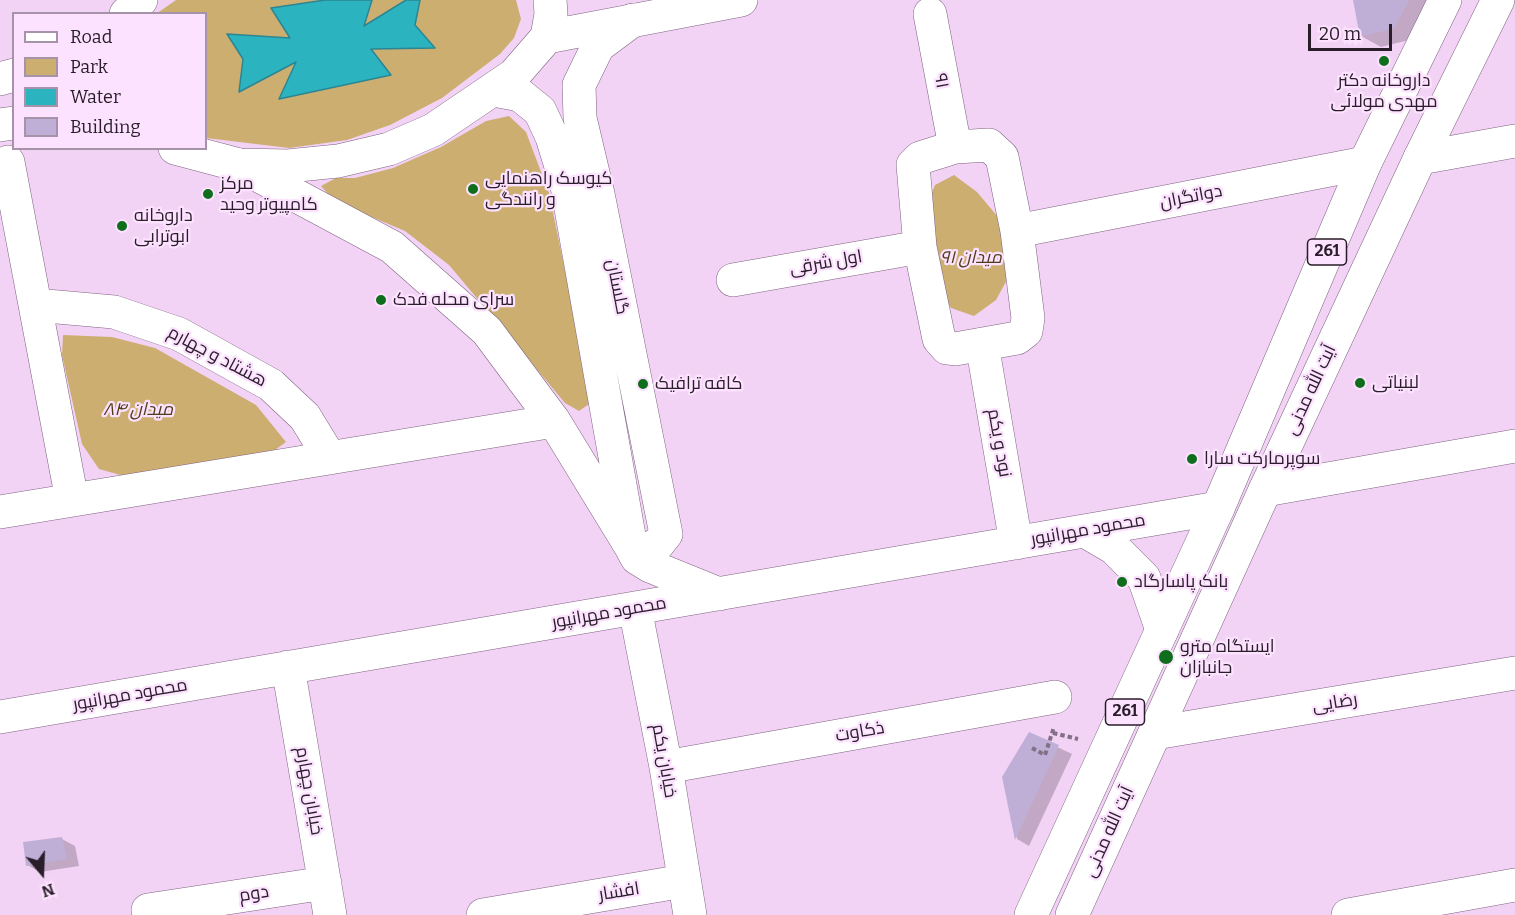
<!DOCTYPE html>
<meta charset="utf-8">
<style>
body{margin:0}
#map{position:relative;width:1515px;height:915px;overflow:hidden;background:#f3d3f5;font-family:Bitter,serif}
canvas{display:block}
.legend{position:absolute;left:12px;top:12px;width:195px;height:138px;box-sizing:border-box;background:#fce2fe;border:2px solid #a793a9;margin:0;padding:8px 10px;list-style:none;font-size:18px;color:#281d29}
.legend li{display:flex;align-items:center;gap:12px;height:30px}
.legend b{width:30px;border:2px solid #a793a9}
.north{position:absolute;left:12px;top:843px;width:60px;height:60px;-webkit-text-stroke:4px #fce2fe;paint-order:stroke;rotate:161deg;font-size:16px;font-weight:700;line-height:24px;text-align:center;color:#281d29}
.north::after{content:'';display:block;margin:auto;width:21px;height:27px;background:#281d29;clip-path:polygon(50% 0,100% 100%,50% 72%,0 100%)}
.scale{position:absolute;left:1308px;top:24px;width:84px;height:27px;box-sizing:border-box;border:3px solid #281d29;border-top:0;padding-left:8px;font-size:18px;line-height:21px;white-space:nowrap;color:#281d29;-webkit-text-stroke:4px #fce2fe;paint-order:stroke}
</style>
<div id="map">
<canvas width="1515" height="915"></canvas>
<ul class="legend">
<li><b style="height:8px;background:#fff"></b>Road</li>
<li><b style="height:16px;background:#ccae71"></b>Park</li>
<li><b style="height:16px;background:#2cb3c0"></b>Water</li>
<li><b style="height:16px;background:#bfafd6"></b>Building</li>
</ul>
<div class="north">N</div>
<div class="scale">20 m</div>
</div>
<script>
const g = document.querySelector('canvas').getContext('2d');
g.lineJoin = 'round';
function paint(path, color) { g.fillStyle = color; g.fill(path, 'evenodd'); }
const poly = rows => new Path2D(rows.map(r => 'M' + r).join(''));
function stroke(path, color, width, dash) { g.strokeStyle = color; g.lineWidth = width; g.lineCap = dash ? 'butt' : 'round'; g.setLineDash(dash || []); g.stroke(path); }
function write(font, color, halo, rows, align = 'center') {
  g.font = font + ' Bitter,Cairo,serif'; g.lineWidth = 4.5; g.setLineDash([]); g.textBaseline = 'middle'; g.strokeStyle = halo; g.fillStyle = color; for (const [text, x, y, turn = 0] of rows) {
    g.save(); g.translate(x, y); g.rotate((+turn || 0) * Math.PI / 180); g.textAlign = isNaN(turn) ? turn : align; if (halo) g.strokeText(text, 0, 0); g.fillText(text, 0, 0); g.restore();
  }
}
paint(poly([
 [176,0,516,0,521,19,514,38,500,54,442,98,390,125,347,140,289,148,206,138,206,14,156,14],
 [509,116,526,132,549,193,592,402,579,411,565,403,449,265,405,231,334,201,321,186,336,178,355,178,393,168,441,147,486,121],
 [954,175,977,192,998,217,1009,276,996,300,974,316,951,308,939,288,924,212,935,185],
 [63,335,112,337,155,348,256,405,286,442,268,455,124,476,99,469,82,444,62,355]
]), '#ccae71');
const water = poly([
 [325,0,372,0,364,26,406,0,420,0,415,25,435,48,371,49,391,75,279,99,296,62,239,92,243,59,227,34,290,38,271,8,325,0]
]);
paint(water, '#2cb3c0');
stroke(water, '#2b8693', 1.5);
paint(poly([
 [1354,0,1434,0,1413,39,1381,47,1361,36],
 [1030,734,1072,754,1029,846,1017,839,1003,777],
 [62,839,75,846,79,866,40,872,27,865]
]), '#0003');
paint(poly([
 [1353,0,1409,0,1394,28,1360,37],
 [1029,732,1059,745,1015,840,1002,777],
 [62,837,67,859,26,866,23,842]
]), '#bfafd6');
const minor = poly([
 [930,14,955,147],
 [494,90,520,95,540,111,552,137,567,186,631,547,637,558,650,566,719,594],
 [989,145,1002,157,1017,231,1028,318,1026,331,1017,338,955,349,947,348,939,339,920,247,913,165,920,158,955,147,989,145],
 [1420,158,1515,141],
 [8,162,72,500],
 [239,165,392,247,487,331,554,421,631,547,648,549,658,544,666,534,598,194,580,118,579,85,598,46,633,20],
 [1017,231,1365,163],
 [733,280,920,247],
 [35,305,114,312,179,334,271,385,305,417,330,458],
 [982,344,1016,543],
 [1265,490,1515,446],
 [0,512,554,421],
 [1085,531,1114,548,1144,578,1162,630],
 [635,608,666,767,690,915],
 [288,667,330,915],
 [0,717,1218,508],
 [1155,733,1515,673],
 [666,767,1055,697],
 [148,910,325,883],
 [483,915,684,881],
 [1348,915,1515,885]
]);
const major = poly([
 [126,14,141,0],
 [547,37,741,0],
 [0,79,14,75],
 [0,125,14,123],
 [175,148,239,165,288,166,338,161,389,149,433,130,514,75,547,37,551,14,550,0],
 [1031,915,1218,508,1365,163,1445,0],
 [1072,915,1265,490,1420,158,1498,0]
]);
stroke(minor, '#7f6381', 34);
stroke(major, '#7f6381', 34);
stroke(poly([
 [1053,733,1078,739],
 [1032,748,1045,755,1054,727]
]), '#847086', 4, [4.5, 3]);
stroke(minor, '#fff', 33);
stroke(major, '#fff', 33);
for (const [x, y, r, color] of [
 [1384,61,6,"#0e6e1b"],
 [473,189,6,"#0e6e1b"],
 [208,194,6,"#0e6e1b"],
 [122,226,6,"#0e6e1b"],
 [381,300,6,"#0e6e1b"],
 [1360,383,6,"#0e6e1b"],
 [643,384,6,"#0e6e1b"],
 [1192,459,6,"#0e6e1b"],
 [1122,582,6,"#0e6e1b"],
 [1166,657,8,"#0e6e1b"]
]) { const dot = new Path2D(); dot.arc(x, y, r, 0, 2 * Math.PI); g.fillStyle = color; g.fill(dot); stroke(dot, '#fce2fe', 2); }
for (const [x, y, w] of [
 [1327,252,39],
 [1125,712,39]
]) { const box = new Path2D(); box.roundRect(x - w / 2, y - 13, w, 26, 4.5); g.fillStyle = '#fce2fe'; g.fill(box); stroke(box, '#281d29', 1.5); }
write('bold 16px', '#281d29', null, [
 ["261",1327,252],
 ["261",1125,712]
]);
write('18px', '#281d29', '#fce2fe', [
 ["۹۱",941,81,80],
 ["دواتگران",1191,197,-11],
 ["اول شرقی",826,263,-10],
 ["گلستان",617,287,79],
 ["هشتاد و چهارم",217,357,28],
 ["آیت الله مدنی",1311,390,-65],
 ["نود و یکم",999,443,80],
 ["محمود مهرانپور",1088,530,-10],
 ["محمود مهرانپور",609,613,-10],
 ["محمود مهرانپور",130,695,-10],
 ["رضایی",1335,703,-9],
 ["ذکاوت",860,732,-10],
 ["خیابان یکم",664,761,80],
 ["خیابان چهارم",309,791,80],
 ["آیت الله مدنی",1109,832,-66],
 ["افشار",619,892,-9],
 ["دوم",254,894,-9]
]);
write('18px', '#281d29', '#fce2fe', [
 ["داروخانه دکتر",1384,81,"center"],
 ["مهدی مولائی",1384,102,"center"],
 ["کیوسک راهنمایی",485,179],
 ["و رانندگی",485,200],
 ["مرکز",220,184],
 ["کامپیوتر وحید",220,205],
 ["داروخانه",134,216],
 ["ابوترابی",134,237],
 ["سرای محله فدک",393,300],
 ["لبنیاتی",1372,383],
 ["کافه ترافیک",655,384],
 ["سوپرمارکت سارا",1204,459],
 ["بانک پاسارگاد",1134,582],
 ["ایستگاه مترو",1180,647],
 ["جانبازان",1180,668]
], 'left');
write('italic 18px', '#4e3e1a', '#fce2fe', [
 ["میدان ۹۱",971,258],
 ["میدان ۸۴",138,410]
]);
</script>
